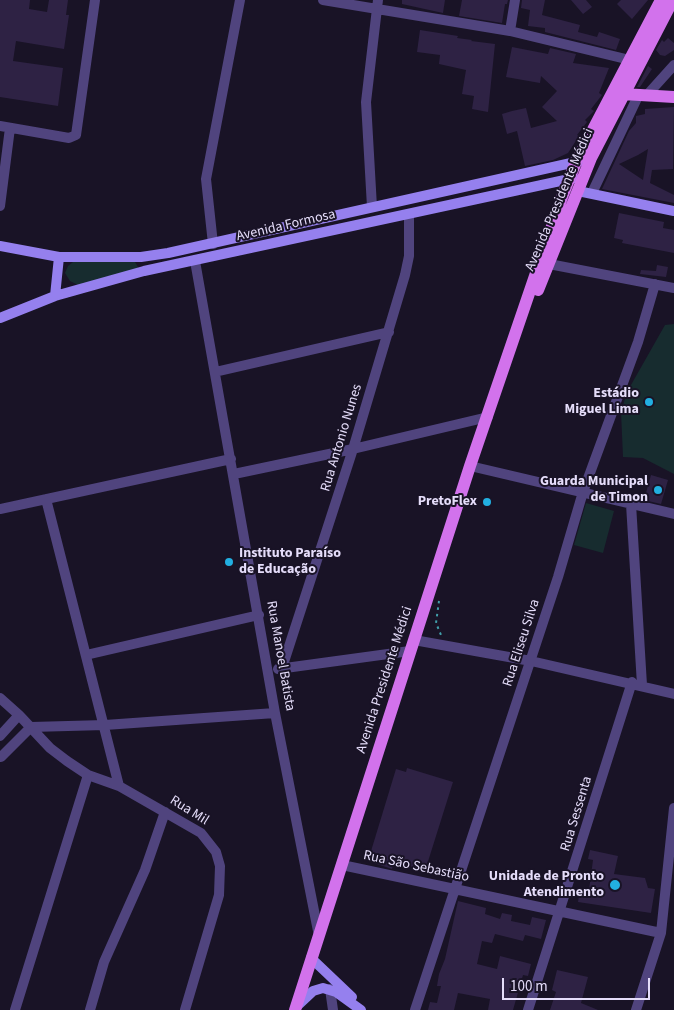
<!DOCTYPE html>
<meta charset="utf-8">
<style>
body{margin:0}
#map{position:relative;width:674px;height:1010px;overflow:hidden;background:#191326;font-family:"Source Sans 3",sans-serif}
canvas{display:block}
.scale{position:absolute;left:502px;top:978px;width:148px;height:22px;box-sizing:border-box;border:2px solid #e5ddfa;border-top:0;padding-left:6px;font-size:15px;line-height:18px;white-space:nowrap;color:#e5ddfa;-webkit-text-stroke:4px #191326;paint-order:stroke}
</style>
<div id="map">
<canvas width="674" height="1010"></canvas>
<div class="scale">100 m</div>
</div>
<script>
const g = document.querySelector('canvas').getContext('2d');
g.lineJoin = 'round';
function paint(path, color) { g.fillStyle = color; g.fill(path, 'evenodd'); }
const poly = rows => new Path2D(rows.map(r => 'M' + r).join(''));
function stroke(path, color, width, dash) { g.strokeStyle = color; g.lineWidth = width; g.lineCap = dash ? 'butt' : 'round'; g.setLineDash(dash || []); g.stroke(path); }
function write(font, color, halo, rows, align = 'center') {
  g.font = font + ' "Source Sans 3",sans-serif'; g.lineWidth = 4; g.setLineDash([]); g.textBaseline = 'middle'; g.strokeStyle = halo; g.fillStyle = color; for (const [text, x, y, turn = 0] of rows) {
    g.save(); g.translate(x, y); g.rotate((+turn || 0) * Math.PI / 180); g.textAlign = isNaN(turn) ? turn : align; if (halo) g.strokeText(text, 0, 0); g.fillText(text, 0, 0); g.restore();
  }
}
paint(poly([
 [73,262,135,262,138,267,137,270,78,285,70,281,65,273,68,266],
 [674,324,674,474,643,458,623,457,621,412,627,392,665,325],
 [586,503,614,511,603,553,574,545]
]), '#172c2f');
paint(poly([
 [0,0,30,0,29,9,47,12,49,0,68,0,66,15,69,15,64,49,16,41,13,61,63,68,58,106,0,97],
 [402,0,445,0,443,13,402,4],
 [462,0,508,0,507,4,505,4,502,23,459,16],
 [522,0,545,0,542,15,580,25,578,32,597,37,599,32,620,39,616,50,545,32,545,28,528,26,530,10,521,8],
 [571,0,586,0,592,7,583,14],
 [621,0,648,0,632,19,617,4],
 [420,30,458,36,457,38,472,40,471,41,495,44,488,112,472,109,474,96,462,94,466,70,439,64,440,55,417,52],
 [668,38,674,43,674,50,665,56,660,55,656,50,662,40,664,42],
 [512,47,548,54,550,48,576,54,573,63,609,68,599,93,602,95,591,109,594,111,585,120,587,122,577,135,579,136,568,153,553,160,525,166,517,131,507,134,502,114,512,111,526,108,531,128,557,121,542,107,557,91,541,76,540,83,506,77],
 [648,66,652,69,640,87,637,87],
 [674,107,673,169,652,170,650,183,674,195,674,203,602,189,629,131,636,123,636,116,645,114,645,109],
 [648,149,643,180,619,164,638,155],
 [619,213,664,222,663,228,674,230,674,253,622,243,623,240,614,238],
 [657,265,668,267,666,277,640,274,641,270,656,271],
 [651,475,668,480,661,504,644,500],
 [407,768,453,782,425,871,394,861,392,869,368,861,396,769,406,772],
 [590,850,618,856,614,874,645,878,648,888,655,889,651,913,578,902,580,889,589,890,593,860,588,859],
 [458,901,486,908,485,914,500,919,502,913,512,915,511,921,530,925,532,917,546,920,541,939,525,935,523,941,495,934,492,943,482,941,477,964,497,969,500,956,531,964,528,976,523,975,513,1010,488,1010,490,999,458,993,454,1010,428,1010,430,1002,437,1003,441,986,437,986,439,974,445,959],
 [557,970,588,977,581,1003,598,1010,550,1010,556,992,552,990]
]), '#2e2244');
stroke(poly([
 [439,601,436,623,441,635]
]), '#419faa', 2, [2.5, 4]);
stroke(poly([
 [323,0,510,31,630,60],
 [510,31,515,0],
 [647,95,674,65],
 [0,126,69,138,76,135,95,0],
 [592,193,639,94],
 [0,206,10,128],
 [372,207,366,102,378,0],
 [213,244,206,179,240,0],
 [195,261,275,713,319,936],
 [549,264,674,288],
 [215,372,389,332],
 [470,466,674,514],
 [234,474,353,449,488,417],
 [46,499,119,786],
 [631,504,642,685],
 [0,509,231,459],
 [414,640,531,661,674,694],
 [86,655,259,615],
 [282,668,353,449,405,275,409,256,409,214],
 [278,669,410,651],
 [0,698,19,715,50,748,67,761,88,775,119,786,201,833,216,852,220,866,219,895,185,1010],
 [31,727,105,725,275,713],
 [0,736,19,715],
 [1,757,31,727],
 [342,865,661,933],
 [330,989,333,1010],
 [15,1010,88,775],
 [90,1010,104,962,145,870,165,812],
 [415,1010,558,577,583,492,638,342,655,284],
 [528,1010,632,682],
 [636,1010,661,933,674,808]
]), '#50447e', 10);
stroke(poly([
 [578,191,674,211],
 [0,246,59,257,141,257,168,253,580,161],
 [55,296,59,257],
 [0,318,55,296,144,271,574,178],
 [311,958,352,997],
 [297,1006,313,991,323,988,336,992,361,1010]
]), '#9580ee', 10);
stroke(poly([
 [623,94,674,97],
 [538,290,591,158,673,0],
 [295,1010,470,466,562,197,576,162,661,0]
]), '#d272ec', 12);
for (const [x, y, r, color] of [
 [649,402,5,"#22afe1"],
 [658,490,5,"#22afe1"],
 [487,502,5,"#22afe1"],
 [229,562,5,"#22afe1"],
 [615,885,6,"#22afe1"]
]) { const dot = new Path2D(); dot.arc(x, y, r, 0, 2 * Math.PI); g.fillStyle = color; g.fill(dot); stroke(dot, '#191326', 2); }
write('14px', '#e5ddfa', '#191326', [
 ["Avenida Presidente Médici",560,200,-67],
 ["Avenida Formosa",286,226,-13],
 ["Rua Antonio Nunes",342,438,-73],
 ["Rua Eliseu Silva",522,643,-72],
 ["Rua Manoel Batista",280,656,80],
 ["Avenida Presidente Médici",385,680,-72],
 ["Rua Mil",189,811,32],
 ["Rua Sessenta",577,814,-73],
 ["Rua São Sebastião",416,867,12]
]);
write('bold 14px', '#e5ddfa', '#191326', [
 ["Estádio",639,394],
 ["Miguel Lima",639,410],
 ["Guarda Municipal",648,482],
 ["de Timon",648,498],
 ["PretoFlex",477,502],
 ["Instituto Paraíso",239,554,"left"],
 ["de Educação",239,570,"left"],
 ["Unidade de Pronto",604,877],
 ["Atendimento",604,893]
], 'right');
</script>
